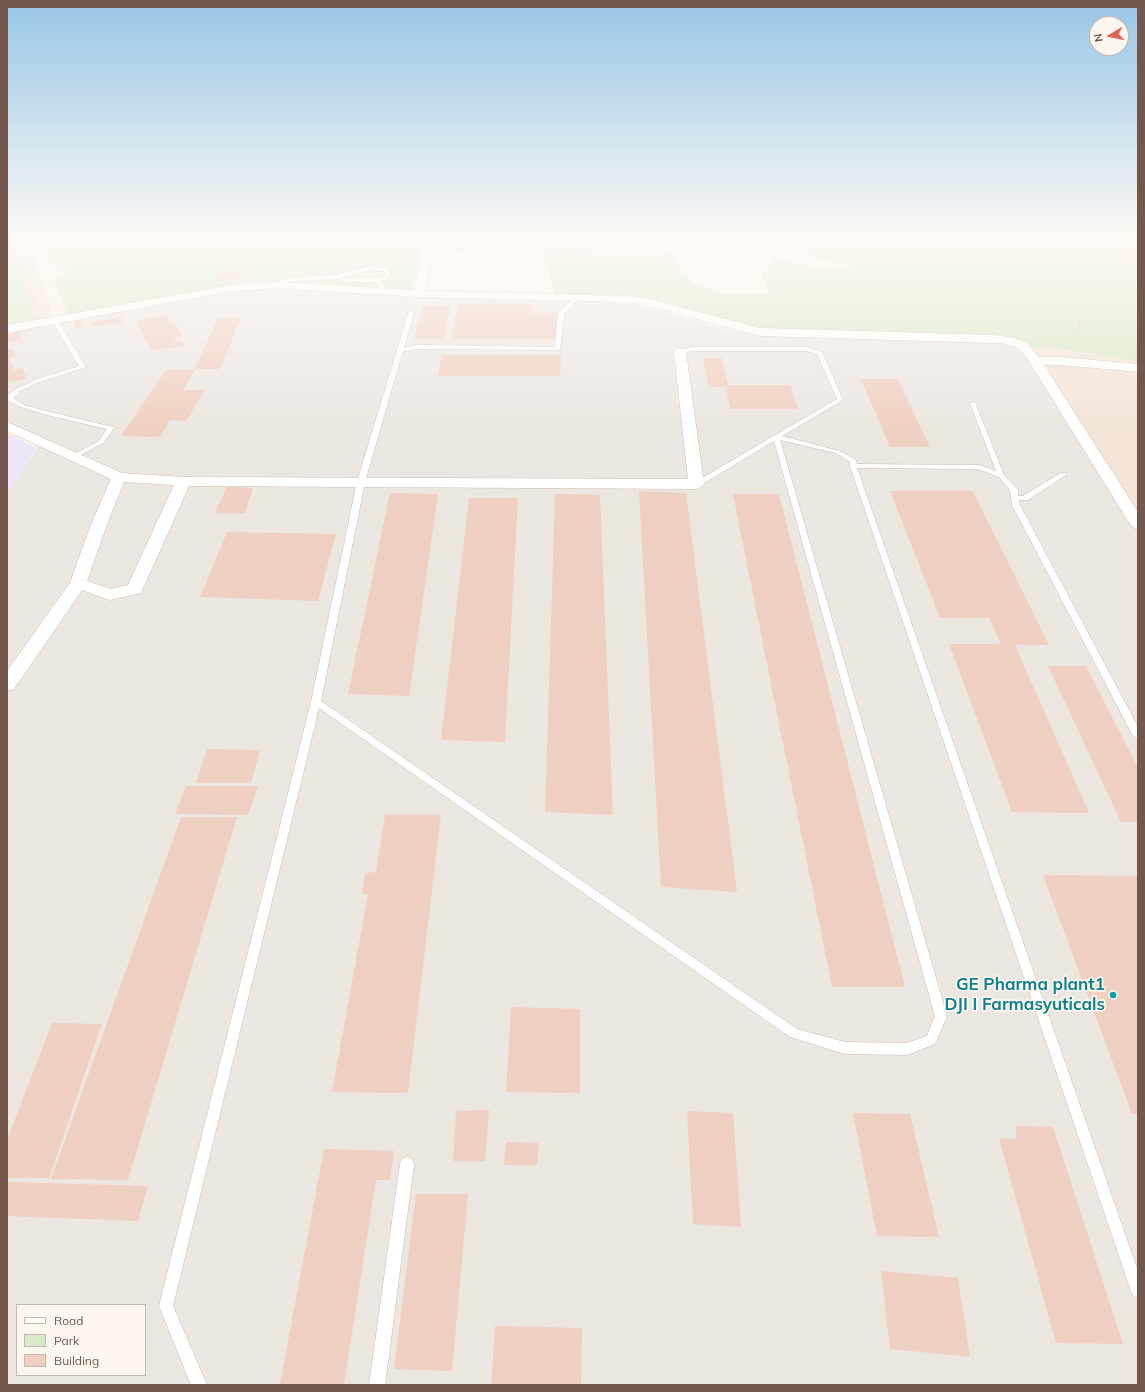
<!DOCTYPE html>
<style>
body{margin:0}
#map{position:relative;width:1145px;height:1392px;overflow:hidden;background:#fbf2e8;font-family:Mulish,sans-serif}
canvas{display:block}
.frame{position:absolute;inset:0;border:8px solid #74584d;pointer-events:none}
.legend{position:absolute;left:16px;top:1304px;width:130px;height:72px;box-sizing:border-box;background:#fef7ef;border:1px solid #c7b7ae;margin:0;padding:5px 7px;list-style:none;font-size:12px;color:#74584d}
.legend li{display:flex;align-items:center;gap:8px;height:20px}
.legend b{width:20px;border:1px solid #c7b7ae}
.north{position:absolute;left:1089px;top:16px;width:40px;height:40px;box-sizing:border-box;background:#fef7ef;border:1px solid #c7b7ae;border-radius:50%;rotate:260deg;font-size:11px;font-weight:700;line-height:16px;text-align:center;color:#74584d}
.north::after{content:'';display:block;margin:auto;width:14px;height:18px;background:#de6655;clip-path:polygon(50% 0,100% 100%,50% 72%,0 100%)}
</style>
<div id="map">
<canvas width="1145" height="1392"></canvas>
<div class="frame"></div>
<ul class="legend">
<li><b style="height:5px;background:#fff"></b>Road</li>
<li><b style="height:11px;background:#d8e9c7"></b>Park</li>
<li><b style="height:11px;background:#efcfc1"></b>Building</li>
</ul>
<div class="north">N</div>
</div>
<script>
const g = document.querySelector('canvas').getContext('2d');
g.lineJoin = 'round';
function paint(path, color) { g.fillStyle = color; g.fill(path, 'evenodd'); }
const poly = rows => new Path2D(rows.map(r => 'M' + r).join(''));
function stroke(path, color, width, dash) { g.strokeStyle = color; g.lineWidth = width; g.lineCap = dash ? 'butt' : 'round'; g.setLineDash(dash || []); g.stroke(path); }
function write(font, color, halo, rows, align = 'center') {
  g.font = font + ' Mulish,sans-serif'; g.lineWidth = 3.5; g.setLineDash([]); g.textBaseline = 'middle'; g.strokeStyle = halo; g.fillStyle = color; for (const [text, x, y, turn = 0] of rows) {
    g.save(); g.translate(x, y); g.rotate((+turn || 0) * Math.PI / 180); g.textAlign = isNaN(turn) ? turn : align; if (halo) g.strokeText(text, 0, 0); g.fillText(text, 0, 0); g.restore();
  }
}
paint(poly([
 [7,238,28,238,42,285,55,321,7,329],
 [1023,346,1070,350,1138,362,1138,525]
]), '#f3e4d7');
paint(poly([
 [442,238,660,238,669,253,591,257,587,247,441,252],
 [253,286,420,296,612,303,642,306,734,332,995,339,1023,346,1138,523,1138,1385,7,1385,7,493,42,442,7,425,7,329],
 [17,1305,145,1305,145,1375,17,1375]
]), '#ece6e1');
paint(poly([
 [7,433,37,448,7,493]
]), '#efe5f8');
paint(poly([
 [7,238,15,238,34,319,7,324],
 [42,238,423,238,413,290,271,281,250,282,67,315,53,278,58,275,67,273,63,265,55,266,49,264],
 [771,238,1138,238,1138,362,1070,350,1031,347,1024,342,763,329,627,297,555,294,541,249,588,247,591,257,669,253,693,283,725,294,770,293,761,275,775,258,811,266,855,269,779,247]
]), '#d8e9c7');
paint(poly([
 [448,238,537,238,537,249,449,251],
 [243,270,247,277,215,282,212,275],
 [458,304,523,304,533,306,532,313,557,313,556,339,451,339],
 [423,306,450,306,444,339,414,339],
 [166,315,170,323,174,322,182,336,174,337,176,341,181,340,184,346,151,350,136,321],
 [121,317,123,322,93,327,91,322],
 [218,318,241,318,220,369,195,369],
 [80,320,84,327,77,328,74,321],
 [20,330,22,340,7,342,7,332],
 [13,348,16,356,10,358,14,370,22,368,27,379,7,383,7,350],
 [442,355,561,355,560,376,438,376],
 [703,358,722,358,728,385,790,385,798,409,730,409,726,387,709,387],
 [166,370,195,370,183,390,205,390,186,421,170,420,160,437,121,436],
 [861,379,898,379,930,447,890,447],
 [227,487,253,488,245,513,215,513],
 [639,491,686,493,737,892,661,887],
 [890,491,973,491,1049,645,1015,645,1089,813,1012,812,949,644,1001,644,989,618,940,618],
 [390,493,438,494,409,696,348,694],
 [555,494,600,495,613,815,545,812],
 [733,494,779,494,905,987,832,987],
 [469,498,518,498,505,742,441,740],
 [227,532,336,534,318,601,200,597],
 [1048,666,1086,666,1138,768,1138,822,1121,822],
 [207,749,260,750,251,783,196,783],
 [186,786,258,786,248,815,175,814],
 [385,815,441,815,408,1093,332,1092,368,894,362,894,365,873,376,872],
 [181,817,237,817,128,1180,51,1179],
 [1043,875,1138,876,1138,1114,1132,1114],
 [511,1007,580,1009,580,1093,506,1092],
 [52,1023,102,1024,49,1178,7,1178,7,1140],
 [489,1110,485,1161,453,1161,456,1111],
 [687,1111,733,1113,741,1227,693,1224],
 [853,1113,910,1114,939,1237,877,1236],
 [1016,1126,1053,1127,1123,1344,1056,1343,999,1138,1016,1139],
 [506,1142,539,1143,537,1165,504,1165],
 [324,1149,394,1151,390,1180,376,1180,344,1385,280,1384],
 [7,1182,148,1186,138,1221,7,1216],
 [416,1194,468,1194,452,1371,394,1369],
 [881,1271,958,1278,970,1357,890,1349],
 [495,1326,582,1328,581,1385,491,1385]
]), '#efcfc1');
const service = poly([
 [370,266,386,268,390,272,389,279,380,281,389,291,389,293,385,293,375,282,345,282,339,279,292,281,277,287,274,285,279,281,292,277,338,275,340,273,370,266],
 [370,270,383,270,385,273,385,277,376,278,346,278,343,277,370,270],
 [575,296,580,297,564,314,560,350,419,349,403,351,365,482,321,701,797,1029,845,1042,907,1043,927,1036,935,1016,774,441,699,486,693,486,692,484,837,399,817,354,807,351,692,351,680,354,677,352,692,347,807,347,822,352,843,400,782,436,840,451,856,460,857,464,979,465,996,471,970,403,975,402,1004,475,1018,490,1018,496,1023,496,1061,473,1065,473,1067,474,1028,500,1019,500,1020,505,1138,727,1138,739,1133,736,1012,505,1010,490,999,477,978,469,857,468,1138,1271,1138,1298,1133,1296,1131,1291,850,466,850,462,836,453,780,440,947,1016,935,1044,907,1055,845,1054,790,1037,319,708,173,1306,207,1385,191,1385,159,1306,311,702,357,482,408,313,411,311,414,313,404,348,419,345,555,347,558,314,575,296],
 [55,319,58,321,86,367,39,382,20,391,13,398,24,405,54,413,113,427,114,428,103,443,73,459,70,457,71,456,99,441,107,429,51,416,20,407,7,400,7,396,16,389,35,380,79,366,52,321,55,319],
 [407,1157,412,1159,414,1164,385,1385,369,1385,400,1164,402,1159,407,1157]
]);
const minor = poly([
 [425,238,435,238,425,291,627,296,650,299,760,328,995,335,1014,338,1027,343,1039,357,1061,357,1138,364,1138,372,1061,365,1044,365,1138,512,1138,529,1132,527,1130,524,1025,355,1019,349,1008,344,995,343,760,336,649,306,627,302,419,297,277,288,232,291,7,333,7,325,232,285,277,282,414,290,425,238],
 [680,348,684,349,686,352,704,484,701,487,696,489,189,486,141,593,110,600,82,590,14,689,7,691,7,671,70,583,90,527,111,479,7,431,7,422,122,473,183,477,688,479,674,352,676,349,680,348],
 [124,482,174,485,128,585,111,589,87,581,106,527,124,482]
]);
stroke(service, '#cfbcb1', 1);
stroke(minor, '#cfbcb1', 1);
stroke(poly([
 [7,241,21,239,36,310],
 [7,245,21,243],
 [7,272,27,271],
 [28,274,65,269],
 [7,297,33,293],
 [1068,348,1079,328,1082,284,1101,264,1103,238]
]), '#d5b2a4', 1.5, [0.5, 2]);
paint(service, '#fff');
paint(minor, '#fff');
const sky = g.createLinearGradient(0, 0, 0, 433);
sky.addColorStop(0, '#97c6e6');
sky.addColorStop(0.55, '#fdf9f5');
sky.addColorStop(1, '#fdf9f500');
g.fillStyle = sky;
g.fillRect(0, 0, 1145, 433);
for (const [x, y, r, color] of [
 [1113,995,4,"#0f9aa8"]
]) { const dot = new Path2D(); dot.arc(x, y, r, 0, 2 * Math.PI); g.fillStyle = color; g.fill(dot); stroke(dot, '#fef7ef', 1.5); }
write('bold 17px', '#0d838f', '#fef7ef', [
 ["GE Pharma plant1",1105,985],
 ["DJI I Farmasyuticals",1105,1005]
], 'right');
</script>
